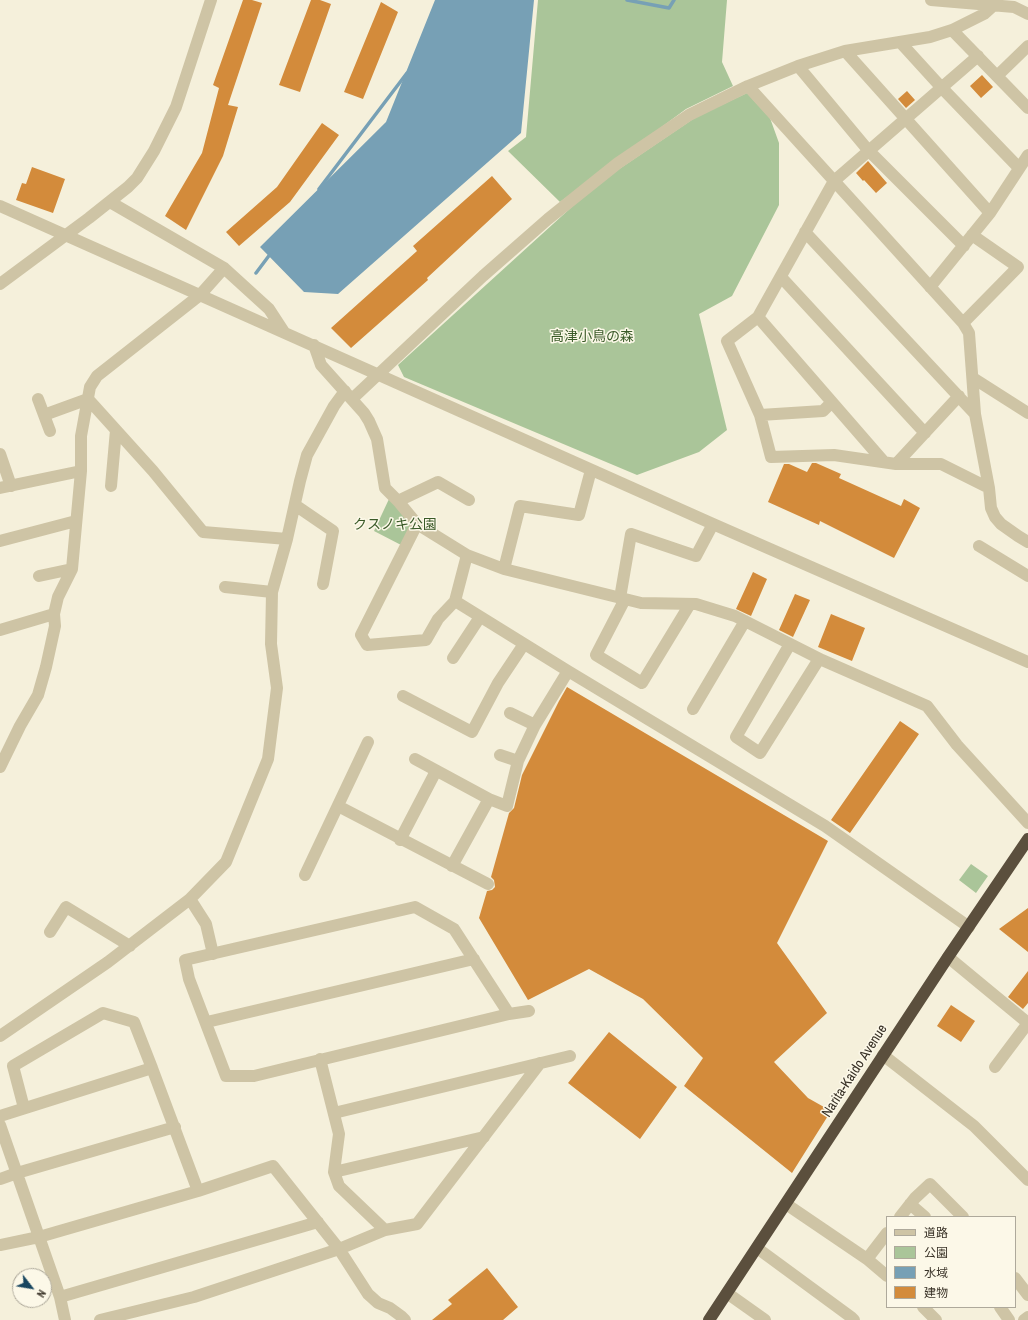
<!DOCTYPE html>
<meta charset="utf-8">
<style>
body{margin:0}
#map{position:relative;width:1028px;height:1320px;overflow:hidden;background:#f5f0db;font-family:"Archivo Narrow","Noto Sans JP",sans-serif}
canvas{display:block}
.legend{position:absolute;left:886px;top:1216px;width:130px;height:92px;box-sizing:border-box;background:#fcf8e8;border:1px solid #aea99b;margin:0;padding:5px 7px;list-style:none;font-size:12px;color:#393227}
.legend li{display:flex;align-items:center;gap:8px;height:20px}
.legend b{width:20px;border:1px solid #aea99b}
.north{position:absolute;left:12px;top:1268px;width:40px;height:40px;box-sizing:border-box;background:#fcf8e8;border:1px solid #aea99b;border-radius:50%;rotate:121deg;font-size:11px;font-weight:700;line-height:16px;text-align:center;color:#393227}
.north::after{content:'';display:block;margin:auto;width:14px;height:18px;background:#184660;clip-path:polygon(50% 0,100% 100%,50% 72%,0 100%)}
</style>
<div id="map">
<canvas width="1028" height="1320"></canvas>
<ul class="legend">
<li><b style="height:5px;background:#cec4a5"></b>道路</li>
<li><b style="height:11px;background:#aac599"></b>公園</li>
<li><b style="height:11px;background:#77a0b5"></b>水域</li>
<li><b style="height:11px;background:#d38b3b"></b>建物</li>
</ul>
<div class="north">N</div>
</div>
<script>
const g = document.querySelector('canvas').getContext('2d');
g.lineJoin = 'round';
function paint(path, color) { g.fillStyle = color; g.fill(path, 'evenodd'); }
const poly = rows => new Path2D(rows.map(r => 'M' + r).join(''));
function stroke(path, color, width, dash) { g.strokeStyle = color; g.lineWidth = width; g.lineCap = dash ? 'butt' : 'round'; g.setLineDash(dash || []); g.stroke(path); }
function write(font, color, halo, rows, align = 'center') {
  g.font = font + ' "Archivo Narrow","Noto Sans JP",sans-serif'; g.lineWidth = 3; g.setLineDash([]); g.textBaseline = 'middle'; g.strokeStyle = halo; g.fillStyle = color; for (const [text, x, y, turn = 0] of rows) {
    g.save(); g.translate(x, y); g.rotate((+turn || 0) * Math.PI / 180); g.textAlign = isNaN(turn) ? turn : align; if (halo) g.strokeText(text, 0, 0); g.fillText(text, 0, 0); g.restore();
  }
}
paint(poly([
 [538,0,727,0,722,62,733,86,686,109,560,202,508,151,526,137],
 [747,93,770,118,779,143,779,205,732,296,699,314,727,430,699,452,637,475,404,377,398,365,597,184,696,117],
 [389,499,415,524,403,546,374,531],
 [971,864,988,876,976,893,959,880]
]), '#aac599');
paint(poly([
 [435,0,534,0,521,133,338,294,304,292,260,247,386,122]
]), '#77a0b5');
stroke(poly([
 [627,0,669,8,674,0],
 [319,189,407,73],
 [256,273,271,253]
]), '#77a0b5', 3.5);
paint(poly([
 [243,0,252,0,262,3,228,105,238,107,223,156,186,230,165,216,202,153,219,88,213,85],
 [311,0,320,0,331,4,300,92,279,85],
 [381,2,398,12,363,99,344,92],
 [982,75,993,87,981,98,970,86],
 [907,91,915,100,906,108,898,99],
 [322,123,339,135,290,202,239,246,226,232,277,187],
 [868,161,887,183,876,193,864,180,863,181,856,173],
 [32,167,65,179,53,213,16,200,22,183,26,184],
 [492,176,512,199,427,278,428,280,351,348,331,328,417,251,413,246],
 [812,463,816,463,841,474,839,478,901,506,904,499,920,508,894,558,820,521,819,525,768,502,784,464,789,464,807,472],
 [753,572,767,579,751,616,736,609],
 [795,594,810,600,793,637,779,630],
 [831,614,865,628,852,661,818,647],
 [567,687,828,841,777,943,827,1013,774,1062,808,1098,831,1111,792,1173,684,1086,703,1058,643,999,589,969,528,1000,479,918,487,891,492,890,495,887,494,880,491,877,509,813,514,808,522,775,559,701],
 [900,721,919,734,850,833,831,820],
 [1028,908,1028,952,999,929],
 [1028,971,1028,1003,1023,1009,1008,997],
 [951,1005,975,1021,961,1042,937,1026],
 [609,1032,677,1087,640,1139,568,1083],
 [487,1268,518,1307,503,1320,432,1320,452,1304,448,1300]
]), '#d38b3b');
stroke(poly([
 [931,0,1014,7,1028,14],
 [952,30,1028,108],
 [900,42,941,87,1019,168],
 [845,51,990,213],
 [978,56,834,181,758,317,727,341,760,415,771,457,834,455,896,464,941,464,989,488],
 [798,66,868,150,964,246],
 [997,76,1028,46],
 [748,86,963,323,969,333,975,414,989,488,991,508,995,517,1001,524,1018,536,1028,542],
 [110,202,224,268,269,309,284,332],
 [0,206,713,524,1028,662],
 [805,232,975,414],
 [781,277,925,433],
 [0,284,89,218,128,187,137,178,154,151,176,107,211,0],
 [930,287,990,213,1028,155],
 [758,317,884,462],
 [963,323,1018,267,972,235],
 [314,345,321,365,364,413,369,421,377,439,385,488,398,501,417,524,467,555,504,569,641,603,696,604,735,616,822,660,927,706,957,745,1028,823],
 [973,378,1028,413],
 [38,399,50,431],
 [352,399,483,276,548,219,618,163,689,115,748,86,798,66,845,51,930,37,952,30,984,14,994,5],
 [44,415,88,399,153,471,203,532,287,539],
 [760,415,823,411,832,402],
 [0,454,11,486],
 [896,464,959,396],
 [111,486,116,430],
 [0,488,81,471],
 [398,501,438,482,469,500],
 [295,505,333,531,323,584],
 [417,524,361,635,367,645,426,640,438,619,455,601,467,555],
 [0,541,76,521],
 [979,546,1028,576],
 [504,569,520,506,579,515,591,470],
 [39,576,72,569],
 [225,587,272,592],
 [620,598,631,534,696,556,713,524],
 [625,599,596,655,642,683,690,604],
 [455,601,568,671,825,826,969,927],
 [0,630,54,614],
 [790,644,736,737,760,753,819,659],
 [453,658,480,617],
 [403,696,472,732,498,683,524,644],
 [693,709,745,621],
 [510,713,535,725],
 [500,755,518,761],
 [415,759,489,799,507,806,518,761,535,725,568,671],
 [0,767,20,726,38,695,46,667,55,626,54,614,58,597,72,569,81,471,81,436,90,387,97,376,200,295,224,268],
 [338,806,488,884],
 [400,840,436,771],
 [452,866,489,799],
 [305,875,368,742],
 [190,899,206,924,213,954],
 [50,932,66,907,130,946],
 [948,957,1028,1023],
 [509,1014,454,929,415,907,185,960,189,979,226,1076,254,1076,509,1014,529,1011],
 [207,1022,474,959],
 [0,1036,108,962,190,899,226,862,268,759,277,688,271,644,272,592,287,539,300,481,307,455,334,406,345,391],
 [883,1055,974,1126,1028,1180],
 [995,1067,1028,1023],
 [24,1108,13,1066,103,1013,134,1022,152,1068],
 [334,1113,570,1056],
 [0,1116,152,1068,198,1191],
 [0,1125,60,1297,65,1320],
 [334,1172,484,1137],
 [0,1179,17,1173,175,1127],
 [786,1204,867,1259,887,1276],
 [910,1204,925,1217],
 [900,1217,915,1198,930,1184,963,1217],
 [385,1230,417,1224,540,1063],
 [0,1245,39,1237,198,1191,273,1166,339,1249,368,1294,378,1303,390,1308,401,1316,405,1320],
 [757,1248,851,1317,854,1320],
 [867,1259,887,1233],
 [1015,1278,1028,1295],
 [727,1293,765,1320],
 [60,1297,318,1222],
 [923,1307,936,1320],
 [1000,1307,1009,1320],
 [100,1320,194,1297,339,1249,385,1230,339,1186,334,1172,339,1134,320,1059],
 [1024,1320,1028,1317]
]), '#cec4a5', 12);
stroke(poly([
 [709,1320,948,957,1028,839]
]), '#5b4f3d', 12);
write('14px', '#3a5a28', '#fcf8e8', [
 ["高津小鳥の森",592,337],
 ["クスノキ公園",395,525]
]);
write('14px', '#393227', '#fcf8e8', [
 ["Narita-Kaido Avenue",855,1071,-57]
]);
</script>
